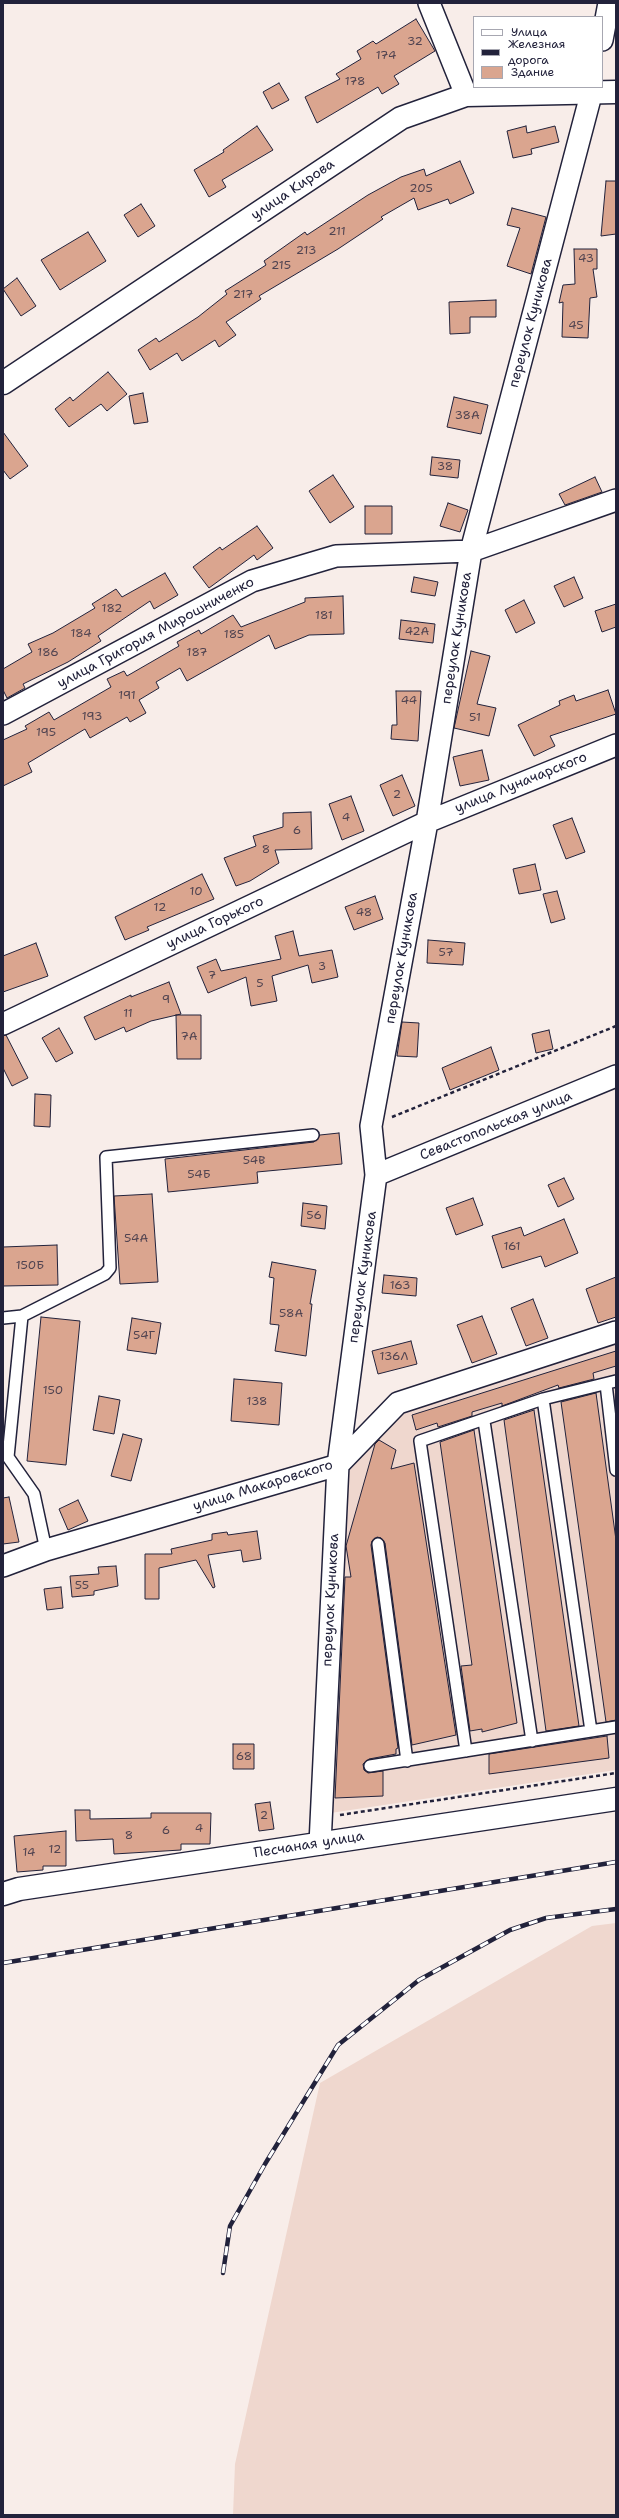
<!DOCTYPE html>
<meta charset="utf-8">
<style>
body{margin:0}
#map{position:relative;width:619px;height:2518px;overflow:hidden;background:#f8ede9;font-family:"Shantell Sans",sans-serif}
canvas{display:block}
.frame{position:absolute;inset:0;border:4px solid #22223b;pointer-events:none}
.legend{position:absolute;left:473px;top:16px;width:130px;height:72px;box-sizing:border-box;background:#fff;border:1px solid #a7a7b1;margin:0;padding:5px 7px;list-style:none;font-size:12px;color:#22223b}
.legend li{display:flex;align-items:center;gap:8px;height:20px}
.legend b{width:20px;border:1px solid #a7a7b1}
</style>
<div id="map">
<canvas width="619" height="2518"></canvas>
<div class="frame"></div>
<ul class="legend">
<li><b style="height:5px;background:#fff"></b>Улица</li>
<li><b style="height:5px;background:#22223b"></b>Железная дорога</li>
<li><b style="height:11px;background:#daa58f"></b>Здание</li>
</ul>
</div>
<script>
const g = document.querySelector('canvas').getContext('2d');
g.lineJoin = 'round';
function paint(path, color) { g.fillStyle = color; g.fill(path, 'evenodd'); }
const poly = rows => new Path2D(rows.map(r => 'M' + r).join(''));
function stroke(path, color, width, dash) { g.strokeStyle = color; g.lineWidth = width; g.lineCap = dash ? 'butt' : 'round'; g.setLineDash(dash || []); g.stroke(path); }
function write(font, color, halo, rows, align = 'center') {
  g.font = font + ' "Shantell Sans",sans-serif'; g.lineWidth = 4; g.setLineDash([]); g.textBaseline = 'middle'; g.strokeStyle = halo; g.fillStyle = color; for (const [text, x, y, turn = 0] of rows) {
    g.save(); g.translate(x, y); g.rotate((+turn || 0) * Math.PI / 180); g.textAlign = isNaN(turn) ? turn : align; if (halo) g.strokeText(text, 0, 0); g.fillText(text, 0, 0); g.restore();
  }
}
paint(poly([
 [616,1338,616,1770,324,1814,341,1467,400,1405],
 [616,1923,616,2515,233,2515,235,2464,320,2083,592,1926]
]), '#efd7ce');
const building = poly([
 [416,19,435,51,394,76,399,84,382,94,378,87,317,123,305,97,340,79,336,74,361,59,357,51,373,41,376,44,416,19],
 [279,83,289,100,272,109,263,92,279,83],
 [257,126,273,150,222,180,226,187,209,197,194,170,224,152,223,150,257,126],
 [526,126,527,133,555,126,559,142,531,149,532,154,513,158,507,131,526,126],
 [460,161,474,193,450,204,448,199,418,210,414,198,381,217,383,219,338,249,259,296,261,299,226,322,236,335,219,347,215,340,182,361,177,353,150,370,138,350,156,338,159,342,198,317,227,294,225,291,266,265,264,261,305,232,307,235,368,195,401,177,424,169,426,176,460,161],
 [606,181,616,181,616,234,601,236,606,181],
 [141,204,155,226,138,237,124,215,141,204],
 [512,208,546,217,531,274,507,266,520,228,507,225,512,208],
 [88,232,106,261,60,290,41,260,88,232],
 [574,249,597,249,597,269,593,269,597,297,590,298,588,338,562,337,563,302,559,303,563,285,575,284,574,249],
 [17,278,36,306,21,316,3,289,17,278],
 [496,300,496,317,470,317,470,333,450,334,449,302,496,300],
 [108,372,127,394,107,411,101,404,69,427,55,409,70,397,73,401,108,372],
 [143,393,148,422,134,424,129,396,143,393],
 [454,397,488,405,481,434,447,427,454,397],
 [3,432,28,466,10,479,3,470,3,432],
 [432,457,460,460,458,478,430,475,432,457],
 [333,475,354,507,330,523,309,491,333,475],
 [595,477,602,492,565,505,559,494,595,477],
 [448,503,468,510,460,532,440,526,448,503],
 [365,506,392,506,392,534,365,534,365,506],
 [257,526,273,548,257,560,254,555,209,588,193,567,220,547,222,550,257,526],
 [165,573,178,595,154,609,150,601,98,636,101,641,68,662,23,684,25,688,7,698,3,690,3,669,32,652,28,644,53,633,95,608,92,604,116,589,122,597,165,573],
 [414,577,438,582,435,596,411,592,414,577],
 [574,577,583,598,564,607,554,586,574,577],
 [343,596,344,634,309,635,275,649,269,635,187,681,180,668,156,682,159,688,139,700,146,713,130,722,127,717,90,738,85,729,28,763,32,772,3,786,3,740,27,729,25,726,49,712,54,720,111,687,107,679,124,671,127,676,179,646,177,642,199,630,201,634,233,615,241,627,305,602,305,598,343,596],
 [524,600,535,623,516,633,505,610,524,600],
 [616,604,616,627,602,632,595,611,616,604],
 [401,620,435,624,433,643,399,639,401,620],
 [471,651,490,656,477,704,496,708,489,736,454,728,471,651],
 [608,690,616,714,550,736,555,746,534,756,518,725,560,705,559,701,574,695,576,701,608,690],
 [396,691,421,691,418,741,391,739,392,725,397,725,396,691],
 [482,750,489,780,460,786,453,757,482,750],
 [402,775,415,806,393,816,380,785,402,775],
 [351,796,364,831,342,840,329,804,351,796],
 [311,812,312,849,275,850,279,863,250,881,236,886,224,858,256,846,253,836,283,827,283,813,311,812],
 [572,818,585,852,566,859,553,825,572,818],
 [535,864,541,890,519,894,513,869,535,864],
 [202,874,214,899,147,927,149,930,125,940,115,917,202,874],
 [557,891,565,919,551,923,543,894,557,891],
 [375,896,383,919,354,930,345,907,375,896],
 [293,931,299,956,332,950,338,977,312,983,308,965,272,976,277,1001,251,1006,246,977,208,993,197,967,216,959,221,971,281,959,275,936,293,931],
 [428,940,465,943,463,965,427,963,428,940],
 [36,943,48,976,3,992,3,956,36,943],
 [169,982,181,1014,151,1021,126,1032,124,1027,95,1040,84,1017,131,995,131,997,169,982],
 [176,1015,201,1015,201,1059,177,1059,176,1015],
 [402,1022,419,1023,417,1057,397,1056,402,1022],
 [59,1028,73,1053,56,1062,42,1038,59,1028],
 [549,1030,553,1049,536,1053,532,1034,549,1030],
 [6,1035,28,1078,12,1086,3,1068,3,1036,6,1035],
 [491,1047,499,1070,450,1090,442,1068,491,1047],
 [35,1094,51,1095,50,1127,34,1126,35,1094],
 [339,1133,342,1164,257,1172,258,1183,168,1192,165,1159,314,1142,320,1135,339,1133],
 [564,1178,574,1199,558,1207,548,1185,564,1178],
 [152,1194,158,1282,120,1284,114,1196,152,1194],
 [473,1198,483,1225,456,1235,446,1208,473,1198],
 [303,1203,327,1206,325,1229,301,1226,303,1203],
 [564,1219,578,1253,545,1267,541,1256,502,1268,492,1236,521,1227,524,1236,564,1219],
 [57,1245,58,1285,3,1286,3,1247,57,1245],
 [272,1262,316,1270,310,1304,312,1304,306,1356,275,1351,279,1325,270,1324,274,1278,269,1277,272,1262],
 [384,1275,417,1278,416,1296,382,1293,384,1275],
 [616,1277,616,1317,598,1323,586,1289,616,1277],
 [533,1299,548,1338,526,1346,511,1308,533,1299],
 [482,1316,497,1354,472,1363,457,1325,482,1316],
 [41,1317,80,1321,66,1465,27,1461,41,1317],
 [132,1318,161,1323,156,1354,127,1350,132,1318],
 [411,1341,417,1364,378,1374,372,1351,411,1341],
 [616,1351,616,1366,593,1373,594,1379,559,1388,558,1385,502,1406,502,1403,472,1412,472,1416,438,1427,437,1423,416,1430,412,1415,616,1351],
 [234,1379,282,1383,279,1425,231,1421,234,1379],
 [596,1393,616,1540,616,1720,606,1722,561,1402,596,1393],
 [99,1396,120,1400,114,1434,93,1430,99,1396],
 [534,1410,579,1726,546,1731,504,1420,534,1410],
 [474,1430,517,1723,482,1732,482,1729,470,1731,461,1666,472,1665,440,1442,474,1430],
 [123,1434,142,1439,131,1481,111,1476,123,1434],
 [379,1440,396,1450,391,1469,414,1463,456,1735,412,1745,385,1543,381,1538,377,1537,372,1541,371,1545,398,1748,396,1749,396,1754,369,1759,363,1764,364,1770,368,1773,383,1771,383,1796,335,1798,345,1577,351,1577,346,1546,375,1444,379,1440],
 [9,1497,19,1542,3,1544,3,1498,9,1497],
 [78,1500,88,1521,68,1530,59,1509,78,1500],
 [257,1531,261,1559,243,1562,241,1550,208,1555,215,1587,213,1588,196,1560,159,1568,159,1599,145,1599,145,1554,172,1554,171,1549,212,1540,212,1534,227,1532,228,1535,257,1531],
 [116,1566,118,1586,94,1591,94,1595,72,1597,70,1576,99,1574,98,1567,116,1566],
 [61,1587,63,1608,47,1610,44,1589,61,1587],
 [607,1736,609,1758,489,1774,489,1754,607,1736],
 [233,1744,254,1744,254,1769,233,1769,233,1744],
 [270,1802,274,1829,259,1831,255,1804,270,1802],
 [75,1810,90,1810,90,1819,151,1818,151,1813,211,1813,210,1844,181,1844,181,1850,114,1854,113,1839,76,1841,75,1810],
 [66,1831,66,1866,43,1866,43,1870,17,1872,14,1836,66,1831]
]);
paint(building, '#daa58f');
stroke(building, '#22223b', 1);
const service = poly([
 [22,1316,8,1457,34,1494,46,1550],
 [3,1318,22,1316,105,1274,110,1268,106,1157,313,1135],
 [606,1384,616,1470],
 [543,1399,591,1731],
 [484,1421,532,1741],
 [378,1544,407,1761],
 [466,1751,420,1441,543,1399,616,1381],
 [370,1766,616,1727]
]);
const minor = poly([
 [429,3,466,95],
 [602,40,609,3],
 [3,714,252,581,336,556,471,551,616,500],
 [3,1024,427,822,616,745],
 [376,1175,616,1076],
 [3,1566,46,1550,338,1465,398,1403,616,1332],
 [320,1844,338,1465,376,1175,371,1126,427,822,471,551,593,87]
]);
const tertiary = poly([
 [3,383,401,118,466,95,616,92],
 [3,1894,19,1889,616,1799]
]);
stroke(service, '#22223b', 14);
stroke(minor, '#22223b', 24);
stroke(tertiary, '#22223b', 25);
stroke(poly([
 [392,1117,616,1026],
 [340,1815,616,1773]
]), '#22223b', 2.5, [4, 3]);
stroke(service, '#fff', 11);
stroke(minor, '#fff', 21);
stroke(tertiary, '#fff', 22);
const rail = poly([
 [3,1963,616,1862],
 [223,2273,230,2226,265,2164,338,2045,419,1980,510,1930,546,1918,616,1909]
]);
stroke(rail, '#22223b', 4.5);
stroke(rail, '#fff', 3, [9]);
write('12px', '#504350', null, [
 ["32",415,42],
 ["174",386,56],
 ["178",355,82],
 ["205",421,189],
 ["211",337,232],
 ["213",306,251],
 ["43",586,259],
 ["215",281,266],
 ["217",243,295],
 ["45",576,326],
 ["38А",467,416],
 ["38",445,467],
 ["182",112,609],
 ["181",324,616],
 ["42А",417,632],
 ["184",81,634],
 ["185",234,635],
 ["186",48,653],
 ["187",197,653],
 ["191",127,696],
 ["44",409,701],
 ["193",92,717],
 ["51",475,718],
 ["195",46,733],
 ["2",397,795],
 ["4",346,818],
 ["6",297,831],
 ["8",266,850],
 ["10",196,892],
 ["12",160,908],
 ["48",364,913],
 ["57",446,953],
 ["3",322,967],
 ["7",212,976],
 ["5",260,984],
 ["9",166,1000],
 ["11",128,1014],
 ["7А",189,1037],
 ["54В",254,1161],
 ["54Б",199,1175],
 ["56",314,1216],
 ["54А",136,1239],
 ["161",512,1247],
 ["150Б",30,1266],
 ["163",400,1286],
 ["58А",291,1314],
 ["54Г",144,1336],
 ["136Л",394,1357],
 ["150",53,1391],
 ["138",257,1402],
 ["55",82,1586],
 ["68",244,1757],
 ["2",264,1816],
 ["4",199,1829],
 ["6",166,1831],
 ["8",129,1836],
 ["12",55,1850],
 ["14",29,1853]
]);
write('14px', '#22223b', '#fff', [
 ["улица Кирова",293,190,-34],
 ["переулок Куникова",531,323,-75],
 ["улица Григория Мирошниченко",156,633,-28],
 ["переулок Куникова",457,638,-81],
 ["улица Луначарского",521,783,-22],
 ["улица Горького",215,923,-25],
 ["переулок Куникова",402,958,-80],
 ["Севастопольская улица",496,1126,-22],
 ["переулок Куникова",363,1277,-82],
 ["улица Макаровского",263,1486,-17],
 ["переулок Куникова",331,1600,-87],
 ["Песчаная улица",309,1845,-9]
]);
</script>
